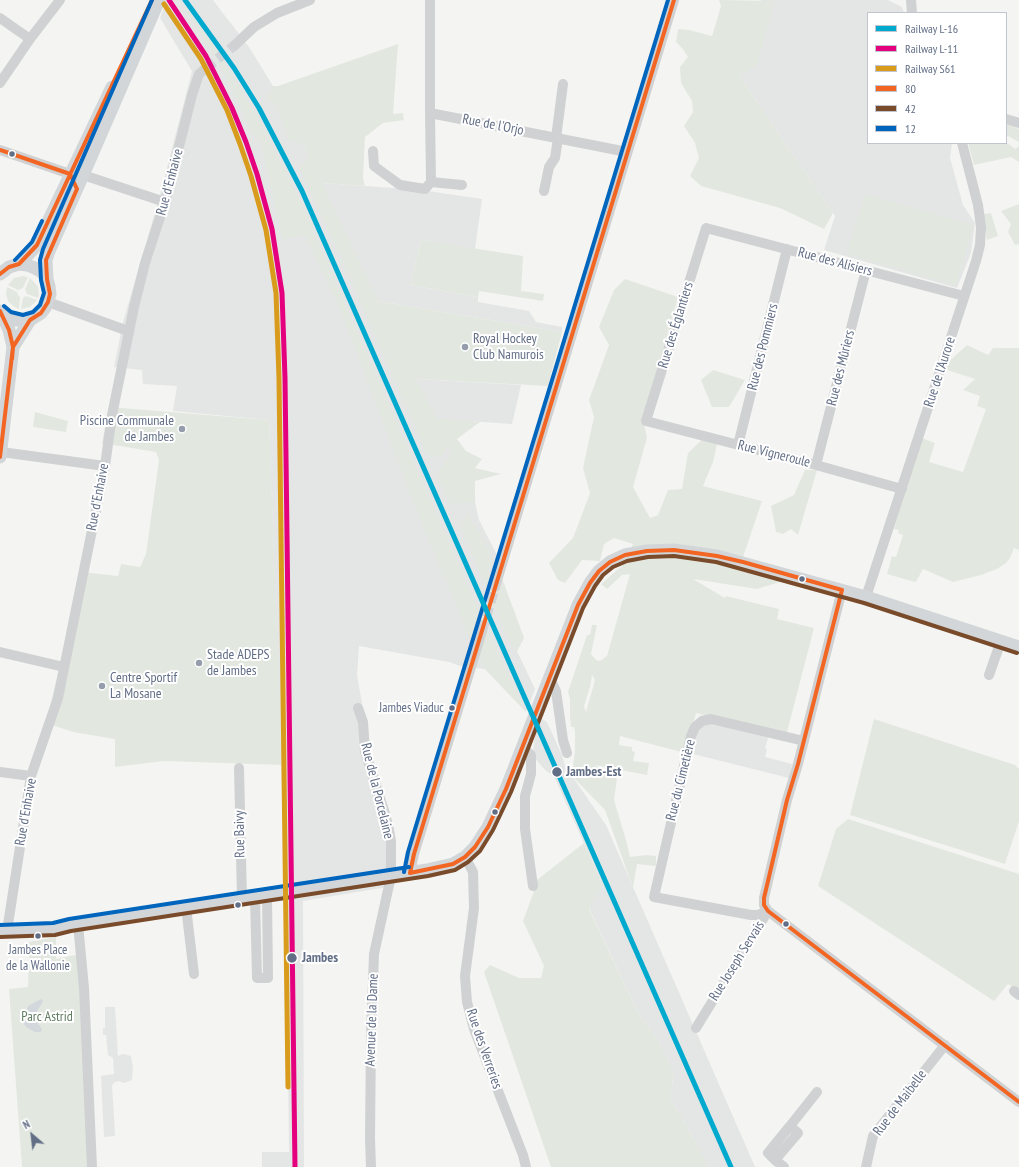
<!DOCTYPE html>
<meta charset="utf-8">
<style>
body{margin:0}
#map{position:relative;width:1019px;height:1167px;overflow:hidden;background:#f4f5f2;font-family:"PT Sans Narrow",sans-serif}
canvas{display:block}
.legend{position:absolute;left:867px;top:12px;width:140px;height:132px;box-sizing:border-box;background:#fff;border:1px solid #c0c5cf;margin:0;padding:5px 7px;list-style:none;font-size:12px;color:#626e86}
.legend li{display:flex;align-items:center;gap:8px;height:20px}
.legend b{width:20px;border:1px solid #c0c5cf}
.north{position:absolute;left:12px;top:1115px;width:40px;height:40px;-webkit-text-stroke:3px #fff;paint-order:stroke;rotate:332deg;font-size:11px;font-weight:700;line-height:16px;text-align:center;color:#626e86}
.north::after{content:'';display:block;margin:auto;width:14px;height:18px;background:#626e86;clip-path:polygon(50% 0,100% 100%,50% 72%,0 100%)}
</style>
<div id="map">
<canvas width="1019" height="1167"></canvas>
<ul class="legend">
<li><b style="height:5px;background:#00a9ce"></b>Railway L-16</li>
<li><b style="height:5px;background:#e5007d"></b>Railway L-11</li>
<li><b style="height:5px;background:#d99b1b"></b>Railway S61</li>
<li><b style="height:5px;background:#f26522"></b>80</li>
<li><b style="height:5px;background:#7a4b2a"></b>42</li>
<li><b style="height:5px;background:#0065bd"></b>12</li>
</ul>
<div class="north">N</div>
</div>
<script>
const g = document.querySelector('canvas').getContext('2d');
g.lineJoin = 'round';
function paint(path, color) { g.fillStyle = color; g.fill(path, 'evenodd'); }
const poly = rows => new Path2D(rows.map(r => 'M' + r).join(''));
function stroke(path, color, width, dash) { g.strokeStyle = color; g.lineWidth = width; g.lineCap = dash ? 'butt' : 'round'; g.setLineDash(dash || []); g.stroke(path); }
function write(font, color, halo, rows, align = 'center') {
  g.font = font + ' "PT Sans Narrow",sans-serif'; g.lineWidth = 4; g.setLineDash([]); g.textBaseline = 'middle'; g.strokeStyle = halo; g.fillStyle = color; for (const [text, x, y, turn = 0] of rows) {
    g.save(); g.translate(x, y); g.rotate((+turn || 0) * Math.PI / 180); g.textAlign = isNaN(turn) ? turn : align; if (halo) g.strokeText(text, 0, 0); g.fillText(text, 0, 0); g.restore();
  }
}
paint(poly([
 [167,0,213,0,219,8,249,47,273,86,293,122,322,183,421,190,482,199,475,249,421,240,410,285,478,297,478,302,529,311,536,322,562,327,562,332,378,301,416,379,521,385,512,424,436,419,475,502,479,520,496,553,504,584,524,638,517,651,535,689,526,712,485,669,463,667,449,662,359,646,357,675,367,732,368,749,394,827,396,844,394,886,303,901,304,1167,262,1167,262,1152,289,1152,286,906,269,420,173,411,177,386,143,384,142,370,114,367,123,322,160,195,192,71,160,18],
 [761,0,888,0,902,7,904,13,868,13,868,143,952,143,950,158,963,205,975,223,971,253,957,288,824,250,835,216,739,75],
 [542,719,547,722,562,755,565,766,606,825,755,1167,708,1167,694,1139,670,1098,674,1073,657,1039,639,1015,589,908,602,884,554,776,545,770,538,762,533,754,535,731],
 [703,722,769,735,765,748,767,749,765,757,792,764,789,778,689,753,693,737],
 [105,1007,115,1007,118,1056,123,1054,131,1056,133,1068,132,1080,124,1083,119,1081,115,1082,112,1085,115,1136,104,1137,101,1076,114,1074,113,1058,108,1055,106,1035,103,1035,103,1028,105,1028]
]), '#e4e5e5');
paint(poly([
 [179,0,212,43,259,119,305,211,478,609,526,712,485,669,471,641,414,504,343,316,305,235,282,239,261,140,252,134,226,75],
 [719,0,774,1,757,66,739,75,833,213,824,229,780,208,701,186,690,176,699,158,695,143,684,126,693,112,692,101,681,83,680,67,688,57,682,48,676,42,678,29,689,30,712,36,721,6],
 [398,44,393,114,403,113,404,120,383,123,365,137,363,178,365,186,322,183,378,301,562,332,548,386,416,379,436,418,480,422,457,439,466,451,482,459,475,468,501,474,475,481,475,502,450,504,437,473,452,454,448,446,442,456,428,456,344,264,300,168,309,156,304,145,288,139,276,104,266,99,273,86,278,86],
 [1006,124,1019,129,1019,142,1006,135],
 [1006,142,1015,149,1019,146,1019,162,1011,157,974,165,968,143,1006,143],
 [865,194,973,225,956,285,847,254],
 [1019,204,1019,244,1015,245,1008,232,1011,224,1001,211],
 [991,213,998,236,987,240,983,214],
 [421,240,523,256,521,291,544,294,543,301,479,291,478,297,410,285],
 [23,276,28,277,23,288,18,290,8,285,14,278],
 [30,278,35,283,38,287,39,294,38,298,27,294,25,289],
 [625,279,678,297,643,419,647,438,633,487,650,518,658,515,668,490,682,489,688,453,709,433,718,440,713,462,703,486,762,501,743,557,783,581,757,589,693,579,725,598,726,596,779,609,777,619,814,628,786,736,696,713,685,753,620,736,619,745,632,747,632,751,635,752,633,761,649,763,647,775,595,765,617,779,614,800,626,840,630,857,646,855,656,856,656,866,637,864,633,888,605,810,572,776,575,750,575,732,574,727,571,727,570,717,570,699,568,692,587,635,590,635,592,625,597,625,591,654,596,660,600,661,607,656,630,574,622,575,607,589,601,584,623,565,633,544,614,538,604,544,600,561,582,560,565,583,558,580,549,563,573,538,590,493,583,468,594,417,589,400,609,345,599,327,614,290],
 [592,675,595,680,586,712,584,706,590,687],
 [7,287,17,292,18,295,20,297,19,309,13,306,8,301,6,294],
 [26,296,37,300,30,307,21,309,23,298],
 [967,345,988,355,993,348,1019,348,1019,550,1014,548,1010,558,1006,563,997,569,981,575,953,582,923,569,916,582,911,581,887,574,892,556,896,557,903,535,898,533,899,530,894,529,904,493,922,438,935,443,929,462,963,472,986,409,977,406,980,396,963,390,975,379,944,369,946,364],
 [713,370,745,380,729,407,712,407,701,380],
 [109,407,269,420,282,765,164,761,115,767,115,739,73,732,46,723,82,572,118,576,121,564,140,567,146,554,159,460,156,452,102,443],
 [35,412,68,421,66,432,33,427],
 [805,470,817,470,798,535,791,529,783,534,776,532,771,506,794,495],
 [468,513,492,557,488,572,497,591,504,584,524,638,517,651,508,637,460,525],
 [874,719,1015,765,1019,769,1019,821,1005,864,850,815],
 [848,819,1019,874,1019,991,1008,984,994,1001,818,886,836,829],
 [584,843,602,884,589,909,639,1015,657,1039,674,1073,670,1098,694,1139,708,1167,551,1167,484,972,490,965,519,978,541,978,544,966,523,921,534,891,528,887],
 [56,937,56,959,80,954,90,1167,22,1167,9,989,28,987,29,957,28,942]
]), '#e2e8e0');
paint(poly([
 [41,999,43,1001,42,1003,34,1016,34,1019,40,1026,42,1030,40,1032,35,1032,26,1027,24,1024,24,1018,28,1006]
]), '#d2d8dc');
stroke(poly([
 [206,68,235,45],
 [482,631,495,587]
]), '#d0d3d7', 10, [10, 5]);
stroke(poly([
 [430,0,430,113,627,152],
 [911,0,912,13],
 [0,18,30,39],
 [235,45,254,27,277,13,310,0],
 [0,83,30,39,60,0],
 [430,113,431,182,462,185],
 [1006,119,1019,123],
 [556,138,563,84],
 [0,150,70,174,73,181],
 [373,151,374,166,400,185,425,189,431,182],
 [83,175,165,202],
 [544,191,549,167,555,158,558,138],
 [48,302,128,331],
 [738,445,787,249],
 [1,452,105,466],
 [816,465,866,270],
 [902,489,816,465,646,421,706,228,964,296],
 [495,587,674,0],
 [842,590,798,764,787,800,764,898,764,905,768,911,1019,1102],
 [866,597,976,261,980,245,981,227,978,205,962,143],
 [0,652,64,667],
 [989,675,1001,641],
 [550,678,556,691,563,740,567,753],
 [358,708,363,722,365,751,386,817,391,841,391,876,374,954,371,1035,370,1139,371,1167],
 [522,747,531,755,531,774,525,796,525,829,533,886],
 [239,768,242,899],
 [0,772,31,776],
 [465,857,473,872,474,908,465,976,467,1002,474,1029,523,1155,526,1167],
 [410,873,414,854,482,631],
 [255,897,257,978,268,978,267,895],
 [186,907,194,974],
 [768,911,758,915,751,915,654,897,691,736,695,727,702,721,711,719,804,741],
 [78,924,84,988,92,1167],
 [7,931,29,789,31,776,58,698,105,466,112,415,134,307,145,263,165,202,192,95,199,74,206,68],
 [1014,991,1019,995],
 [696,1028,768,911],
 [790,1126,817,1092],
 [775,1160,798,1133,790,1126,768,1153,775,1160,784,1167],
 [866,1167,873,1136,945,1045]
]), '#d0d1d2', 10);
stroke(poly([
 [19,264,37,245,112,87],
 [0,274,9,267,19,264,27,265,35,268,42,272,47,279,49,286,50,294,45,308,41,313,30,320,15,320,8,318,0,311],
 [47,279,46,260,49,251,83,175,159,0],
 [13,347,30,320],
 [0,457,13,347,9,330,2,314],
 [0,931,39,930,54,929,70,925,369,879,427,870,453,864,465,857,475,847,488,827,506,789,578,605,590,583,599,571,610,562,625,555,647,551,674,550,717,556,866,597,1019,647]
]), '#d2d6d9', 13);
stroke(poly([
 [0,150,70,174,77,189,46,260,47,279,50,294,48,302,41,313,30,320,13,347,0,457],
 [0,274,9,267,19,264,37,245,152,0],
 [0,311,9,330,13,347,12,359],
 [842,590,798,764,787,800,764,898,764,905,768,911,1019,1102],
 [410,873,414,854,674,0],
 [410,873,453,864,465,857,475,847,488,827,506,789,578,605,590,583,599,571,610,562,625,555,647,551,674,550,717,556,743,562,842,590]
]), '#f26522', 4);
stroke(poly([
 [0,937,55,935,71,931,428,876,455,870,468,862,480,851,493,830,511,792,583,608,595,586,603,575,613,567,627,561,648,557,674,556,716,562,864,603,1017,653]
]), '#7a4b2a', 4);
stroke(poly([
 [15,260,32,242,42,221],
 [4,306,11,312,23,315,33,312,40,305,44,293,41,280,40,260,43,249,152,0],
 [404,872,408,852,668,0],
 [0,925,53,923,69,919,409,867]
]), '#0065bd', 4);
stroke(poly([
 [185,0,234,68,259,108,302,191,731,1167]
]), '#00a9ce', 5);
stroke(poly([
 [169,0,206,56,232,108,246,142,257,174,272,229,282,293,285,378,295,1167]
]), '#e5007d', 5);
stroke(poly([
 [164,4,201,59,227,110,240,144,251,176,266,230,276,293,279,378,288,1087]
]), '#d99b1b', 5);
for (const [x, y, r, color] of [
 [12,154,3.5,"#626e86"],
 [465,347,4,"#959dac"],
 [182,429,4,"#959dac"],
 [802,579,3.5,"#626e86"],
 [199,663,4,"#959dac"],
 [102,686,4,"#959dac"],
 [452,708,3.5,"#626e86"],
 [557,772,5.5,"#626e86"],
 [495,812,3.5,"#626e86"],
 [238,905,3.5,"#626e86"],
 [786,924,3.5,"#626e86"],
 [38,936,3.5,"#626e86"],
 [292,958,5.5,"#626e86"]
]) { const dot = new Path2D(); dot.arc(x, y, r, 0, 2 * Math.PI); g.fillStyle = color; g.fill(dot); stroke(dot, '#fff', 1.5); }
write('13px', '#626e86', '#fff', [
 ["Jambes Viaduc",444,708],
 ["Jambes Place",38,950,"center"],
 ["de la Wallonie",38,966,"center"]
], 'right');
write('14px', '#626e86', '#fff', [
 ["Rue de l'Orjo",493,125,11],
 ["Rue d'Enhaive",170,182,-75],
 ["Rue des Alisiers",835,262,15],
 ["Rue des Églantiers",676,325,-73],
 ["Rue des Pommiers",763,347,-76],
 ["Rue des Mûriers",841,368,-76],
 ["Rue de l'Aurore",940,372,-72],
 ["Rue Vigneroule",774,454,14],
 ["Rue d'Enhaive",98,497,-79],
 ["Rue du Cimetière",681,780,-76],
 ["Rue de la Porcelaine",377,791,76],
 ["Rue d'Enhaive",26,812,-80],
 ["Rue Baivy",240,834,-91],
 ["Rue Joseph Servais",737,961,-58],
 ["Avenue de la Dame",372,1020,-88],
 ["Rue des Verreries",484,1049,71],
 ["Rue de Maibelle",900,1103,-53]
]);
write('14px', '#626e86', '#fff', [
 ["Royal Hockey",473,339],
 ["Club Namurois",473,355],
 ["Piscine Communale",174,421,"right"],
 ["de Jambes",174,437,"right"],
 ["Stade ADEPS",207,655],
 ["de Jambes",207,671],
 ["Centre Sportif",110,678],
 ["La Mosane",110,694]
], 'left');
write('bold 14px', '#626e86', '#fff', [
 ["Jambes-Est",566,772],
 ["Jambes",302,958]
], 'left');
write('14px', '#617c61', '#fff', [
 ["Parc Astrid",47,1017]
]);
</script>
